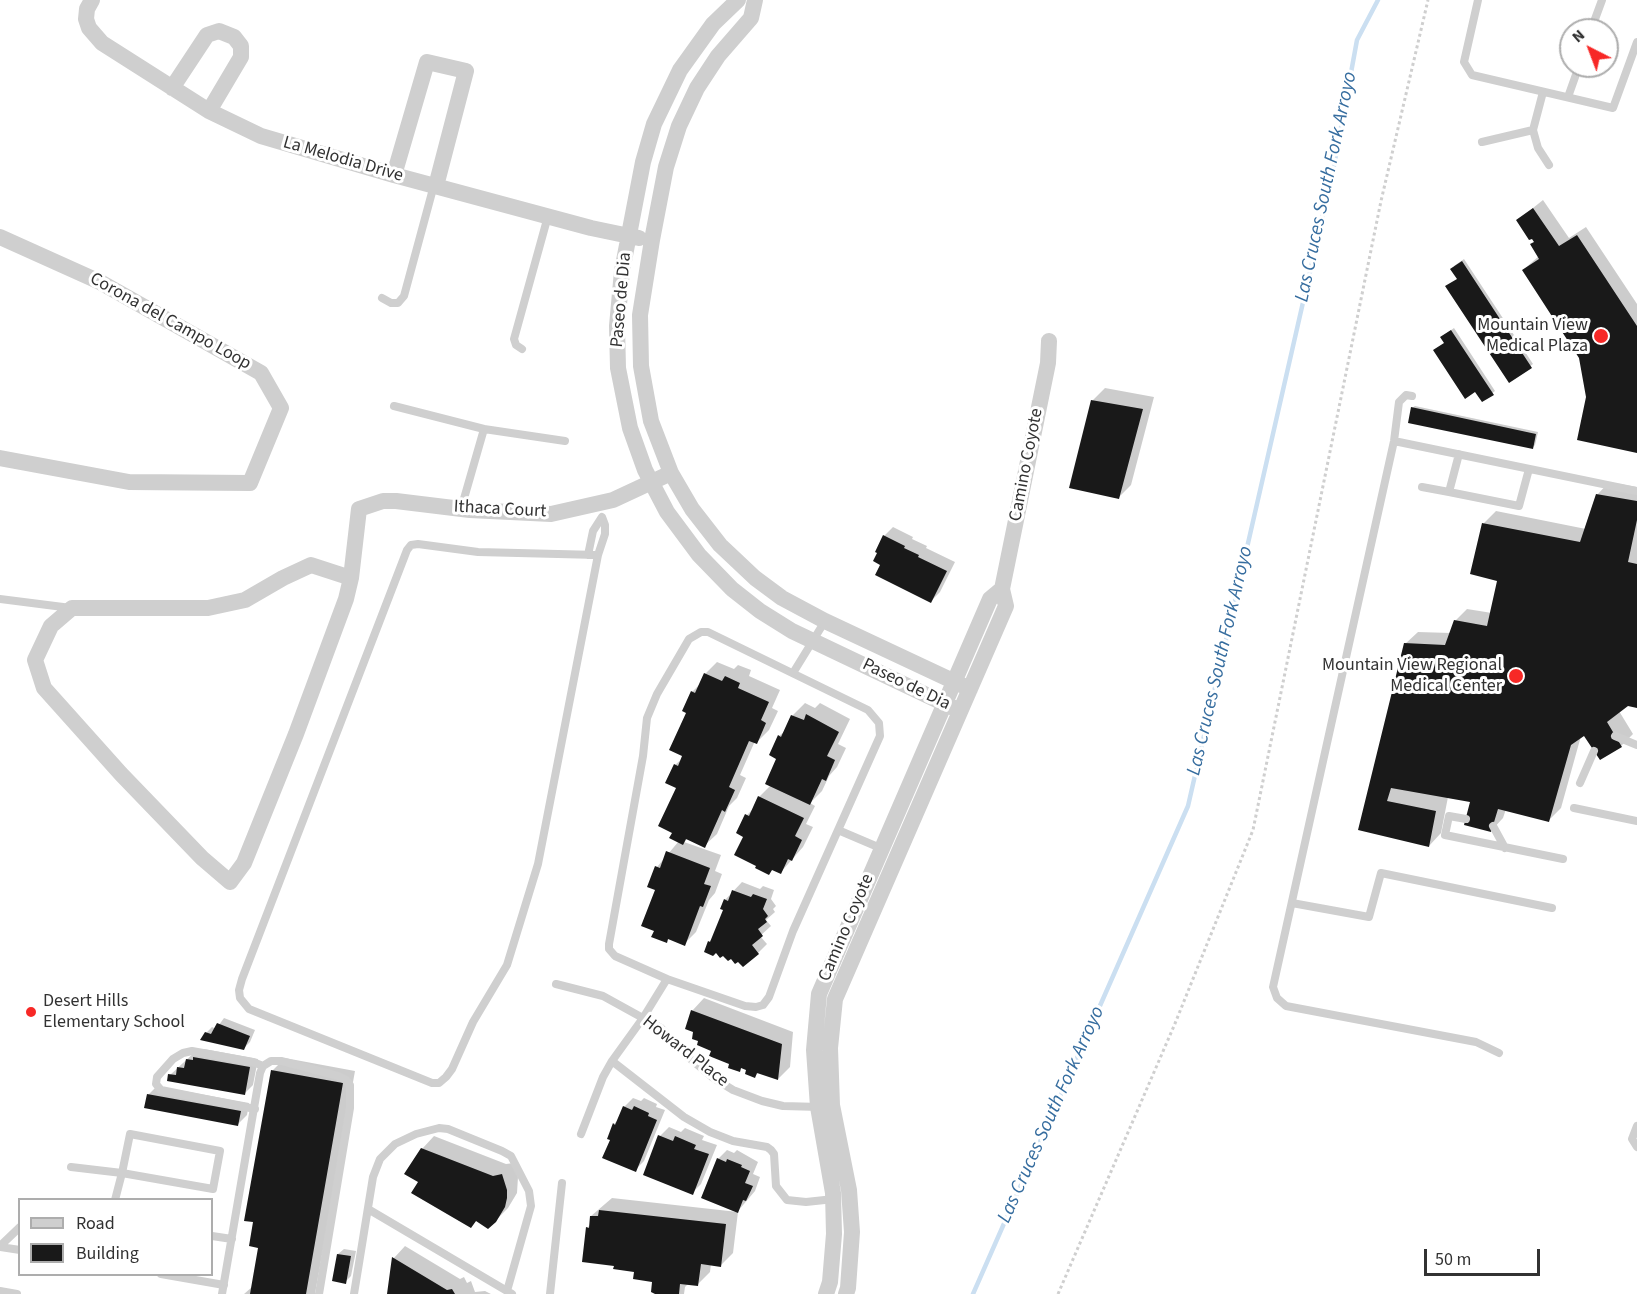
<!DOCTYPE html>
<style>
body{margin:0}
#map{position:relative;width:1637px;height:1294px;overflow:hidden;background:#fff;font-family:"Source Sans 3",sans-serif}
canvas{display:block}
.legend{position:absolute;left:18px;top:1198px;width:195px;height:78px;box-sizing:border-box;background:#fff;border:2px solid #adadad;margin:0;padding:8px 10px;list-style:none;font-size:18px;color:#323232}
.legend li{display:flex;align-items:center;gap:12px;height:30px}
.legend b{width:30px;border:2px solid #adadad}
.north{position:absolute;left:1559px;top:18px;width:60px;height:60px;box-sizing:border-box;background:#fff;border:2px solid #adadad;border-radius:50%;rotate:318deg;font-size:16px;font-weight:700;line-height:24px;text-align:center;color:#323232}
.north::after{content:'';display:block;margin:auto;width:21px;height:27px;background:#f72826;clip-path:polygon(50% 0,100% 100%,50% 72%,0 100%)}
.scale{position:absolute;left:1424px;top:1249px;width:116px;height:27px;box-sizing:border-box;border:3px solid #323232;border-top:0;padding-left:8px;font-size:18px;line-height:21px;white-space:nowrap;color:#323232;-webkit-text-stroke:4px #fff;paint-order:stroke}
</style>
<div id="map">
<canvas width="1637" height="1294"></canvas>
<ul class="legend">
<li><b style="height:8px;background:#cfcfcf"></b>Road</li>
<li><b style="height:16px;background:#191919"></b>Building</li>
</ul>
<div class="north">N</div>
<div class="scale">50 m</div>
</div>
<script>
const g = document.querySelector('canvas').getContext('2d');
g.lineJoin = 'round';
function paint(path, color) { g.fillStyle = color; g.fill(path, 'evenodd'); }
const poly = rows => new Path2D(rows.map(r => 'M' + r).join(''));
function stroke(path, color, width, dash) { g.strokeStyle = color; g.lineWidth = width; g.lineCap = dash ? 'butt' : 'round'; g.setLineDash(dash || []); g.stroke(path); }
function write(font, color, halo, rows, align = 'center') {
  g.font = font + ' "Source Sans 3",sans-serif'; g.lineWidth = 6; g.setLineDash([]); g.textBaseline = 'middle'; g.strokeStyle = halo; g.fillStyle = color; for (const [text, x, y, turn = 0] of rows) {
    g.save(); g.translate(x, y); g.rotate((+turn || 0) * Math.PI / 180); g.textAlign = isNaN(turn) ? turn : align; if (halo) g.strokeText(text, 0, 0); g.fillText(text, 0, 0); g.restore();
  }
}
paint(poly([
 [1543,200,1569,238,1586,227,1637,304,1637,451,1588,397,1580,358,1523,270,1539,256,1535,241,1518,220],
 [1464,259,1533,364,1509,381,1458,279,1454,266],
 [1454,328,1495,391,1483,400,1446,342,1444,335],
 [1105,388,1154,397,1131,485,1119,497,1093,400],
 [1415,406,1538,432,1535,445,1532,448,1412,408],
 [1609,482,1637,487,1637,707,1628,704,1619,711,1633,734,1621,746,1584,734,1581,736,1561,808,1549,820,1506,809,1503,818,1491,831,1472,801,1448,797,1441,833,1429,846,1360,829,1405,644,1418,632,1451,633,1455,621,1467,609,1492,613,1499,580,1484,523,1496,511,1586,529,1597,495],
 [893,527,913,537,912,539,927,546,926,548,955,562,940,592,931,601,882,564,879,553,877,552,884,536],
 [717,662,734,669,738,665,751,670,749,676,780,690,772,708,778,711,769,730,757,742,755,741,740,775,746,778,737,798,729,806,717,834,704,846,688,838,684,842,721,855,715,871,722,874,715,893,709,900,696,932,684,944,669,938,666,941,656,930,657,867,679,841,674,832,678,787,667,782,675,765,685,756,688,712,692,692,701,683,705,674],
 [805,703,815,708,820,703,850,719,838,744,846,748,837,767,829,776,822,791,810,803,815,806,806,824,813,827,803,847,781,872,773,869,769,873,745,836,738,833,747,815,755,807,759,797,771,785,778,758,779,736,786,730,793,715],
 [742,882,760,889,763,886,774,890,771,899,776,906,773,909,775,912,766,920,771,926,760,936,767,944,758,953,731,957,709,942,714,937,725,909,725,900],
 [704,998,793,1032,790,1067,778,1079,759,1072,755,1076,742,1067,739,1070,700,1040,692,1011],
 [224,1018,255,1030,250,1042,244,1048,206,1033,212,1027,216,1029],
 [204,1049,258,1059,253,1085,244,1094,170,1075,196,1051,201,1052],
 [285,1058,355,1071,315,1294,244,1294,252,1287,260,1246,273,1070],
 [157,1086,249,1103,247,1115,238,1124,148,1095],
 [633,1098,641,1101,644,1098,657,1104,656,1107,665,1110,644,1161,635,1170,612,1139,614,1124,619,1119,624,1107],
 [669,1127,681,1132,685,1128,704,1136,702,1140,717,1145,701,1184,692,1193,660,1136],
 [434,1136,506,1164,514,1163,518,1177,517,1193,508,1208,495,1221,477,1220,471,1226,420,1181,422,1149],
 [727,1150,734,1153,737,1150,758,1162,753,1174,760,1177,755,1191,738,1211,718,1159],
 [612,1198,738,1212,733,1253,721,1265,711,1264,710,1272,698,1284,689,1283,685,1287,684,1294,656,1294,654,1280,636,1270,616,1264,587,1228,590,1225,591,1216],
 [405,1246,460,1279,464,1277,467,1283,471,1281,475,1292,485,1291,491,1294,388,1294,394,1258],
 [344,1249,356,1251,351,1276,345,1282,338,1254]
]), '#0003');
stroke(poly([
 [973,1294,1188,806,1333,171,1357,40,1378,0]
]), '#cbdff1', 4.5);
paint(poly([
 [1533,208,1559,246,1577,235,1637,326,1637,453,1577,440,1586,397,1579,358,1522,270,1539,259,1530,244,1534,242,1532,239,1529,240,1516,220],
 [1462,261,1532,368,1509,383,1445,286,1457,279,1450,269],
 [1451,330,1494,395,1482,402,1475,392,1465,399,1433,350,1444,343,1440,337],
 [1091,400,1143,409,1119,499,1069,488],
 [1411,407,1536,434,1533,449,1408,423],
 [1596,494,1637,501,1637,520,1628,562,1637,564,1637,708,1628,706,1607,722,1622,747,1600,760,1584,736,1571,745,1549,822,1498,809,1491,832,1464,825,1470,802,1391,788,1387,801,1436,811,1429,847,1358,830,1404,643,1445,645,1454,620,1487,626,1497,581,1470,574,1482,523,1580,542],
 [883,535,905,546,904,548,919,555,918,557,947,571,931,603,875,575,880,565,873,561,877,553,875,552],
 [704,673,722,681,725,676,740,683,738,688,769,702,761,720,766,723,757,744,749,741,729,787,735,790,725,812,722,810,705,848,686,839,683,845,669,838,672,833,658,826,676,788,665,783,674,764,678,766,682,756,669,750,686,713,682,711,691,691,695,693],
 [806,714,839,732,827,756,835,760,826,781,822,779,810,805,765,784,776,759,769,755,778,735,781,737,791,715,804,720],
 [758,796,804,818,795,836,802,840,792,861,788,859,781,874,772,870,769,875,755,868,756,866,734,855,743,837,736,833,745,814,749,816],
 [666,851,710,868,704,884,711,886,703,907,700,906,685,946,668,939,667,943,651,937,654,931,641,926,655,890,647,887,655,866,660,868],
 [732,890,751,897,753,894,767,899,763,909,768,916,765,919,767,922,758,929,763,936,752,945,759,954,743,967,738,962,735,964,731,959,728,961,723,956,720,958,716,953,713,956,704,952,708,941,710,942,723,910,720,909,724,899,728,901],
 [691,1010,782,1044,778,1080,757,1073,755,1078,745,1074,746,1070,741,1068,740,1072,728,1068,729,1064,709,1056,711,1051,697,1045,698,1041,692,1039,693,1032,685,1029],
 [217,1023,250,1036,244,1050,200,1040,205,1032,211,1034],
 [193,1057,250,1067,245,1095,167,1081,168,1074,176,1075,177,1067,184,1068,186,1059,193,1060],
 [271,1070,343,1083,306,1294,250,1294,258,1248,249,1246,253,1222,244,1221],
 [147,1094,241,1111,238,1126,144,1108],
 [623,1106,632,1110,634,1106,649,1113,648,1116,657,1120,636,1172,602,1158,610,1140,607,1139,613,1123,615,1125],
 [658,1135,673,1141,675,1136,696,1145,694,1149,709,1154,693,1195,643,1175],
 [421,1148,493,1176,502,1174,507,1190,507,1198,505,1207,496,1222,488,1229,476,1221,471,1228,411,1193,418,1182,404,1174],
 [717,1158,726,1162,727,1159,742,1165,741,1167,750,1171,745,1183,753,1186,746,1201,743,1200,738,1213,701,1198],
 [599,1210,726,1224,721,1267,701,1264,698,1286,680,1284,679,1294,655,1294,651,1292,652,1282,633,1279,634,1272,613,1269,614,1266,582,1262,586,1227,589,1228,590,1216,598,1216],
 [337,1254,351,1256,346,1284,332,1281],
 [392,1257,447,1290,452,1289,455,1294,387,1294]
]), '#191919');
stroke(poly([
 [1058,1294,1174,1026,1253,830,1381,201,1428,0]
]), '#cfcfcf', 3, [3, 3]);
stroke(poly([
 [1478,0,1464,62,1472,75,1613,108,1637,42],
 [1591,30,1602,0],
 [1543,92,1533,130,1538,148,1549,165],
 [1568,97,1579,66],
 [1482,142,1533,130],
 [382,298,391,303,398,303,404,296,434,185],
 [522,349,516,345,514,339,548,216],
 [1412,396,1406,395,1399,402,1394,441,1273,987,1277,998,1286,1006,1476,1042,1499,1053],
 [394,406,484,429,461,509],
 [484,429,565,441],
 [1394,441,1637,491],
 [1422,487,1449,492,1459,454],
 [1449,492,1519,506,1529,469],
 [588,555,593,531,602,517,605,525,605,534,598,555,538,864,507,965,473,1022,452,1069,446,1077,439,1083,432,1083,249,1009,240,998,239,990,242,979,407,550,411,545,418,544,478,552,598,555],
 [0,599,71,608],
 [793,673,825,621],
 [1615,736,1637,745],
 [1580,783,1594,751],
 [1574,808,1637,821],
 [1466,819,1449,816,1445,835,1563,859],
 [1493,826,1505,848],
 [838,830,885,850],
 [1292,903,1369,917,1381,873,1552,908],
 [667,979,745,1006,756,1007,763,1005,769,997,793,931,880,736,879,723,868,710,708,632,701,632,689,639,657,694,647,718,643,756,609,944,609,949,615,956,667,979,643,1018,612,1061,684,1117,710,1132,733,1141,767,1147,771,1150,774,1154,776,1186,787,1200,806,1202,834,1199],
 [556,984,603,996,661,1028,688,1057,712,1077,733,1090,762,1101,783,1106,820,1107],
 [255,1109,161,1090,156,1084,157,1077,173,1059,183,1053,192,1051,253,1062,263,1066],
 [1637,1126,1632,1139,1637,1147],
 [581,1134,603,1077,612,1061],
 [71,1167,122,1173,213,1189,220,1151,130,1134,122,1173,115,1200],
 [368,1209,507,1291],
 [212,1236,232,1239],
 [0,1246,20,1227],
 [0,1247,20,1250],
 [161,1274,224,1285],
 [0,1291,17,1294],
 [222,1294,260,1073,263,1066,271,1061,282,1061,338,1076,346,1080,350,1085,350,1108,319,1294],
 [354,1294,373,1177,380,1159,395,1144,416,1134,439,1128,448,1129,502,1151,511,1156,529,1191,531,1206,507,1291,512,1294],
 [550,1294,562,1183]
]), '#cfcfcf', 8);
stroke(poly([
 [92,0,87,9,86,19,89,28,102,43,209,111,261,136,394,175,591,228,639,238],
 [738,0,713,24,680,70,654,124,643,162,622,271,617,326,618,368,630,428,645,470,667,512,699,555,732,589,760,611,792,631,960,711],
 [755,0,751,18,718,56,697,88,679,126,666,167,652,240,640,315,641,366,651,421,671,473,692,509,720,545,755,578,782,598,825,621,970,689],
 [172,88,207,35,219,31,234,37,241,46,241,57,209,111],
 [394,175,427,62,466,71,436,186],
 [0,237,100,282,261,373,281,408,250,483,129,482,0,458],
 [351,578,311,565,283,578,245,600,208,608,72,608,51,626,35,660,44,688,121,774,202,858,230,882,244,863,296,734,346,599,351,578,359,509,383,501,396,501,470,510,551,514,613,500,671,473],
 [826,1294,830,1282,834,1234,833,1193,818,1107,814,1050,819,994,990,599,1002,589],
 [846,1294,848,1288,852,1232,849,1190,832,1105,830,1048,835,999,1006,606,1002,589,1048,363,1049,341]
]), '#cfcfcf', 16);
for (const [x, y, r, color] of [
 [1601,336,8,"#f72826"],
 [1516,676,8,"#f72826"],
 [31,1012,6,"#f72826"]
]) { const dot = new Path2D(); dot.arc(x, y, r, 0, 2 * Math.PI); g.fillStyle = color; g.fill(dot); stroke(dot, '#fff', 2); }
write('18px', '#323232', '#fff', [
 ["La Melodia Drive",343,160,16],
 ["Paseo de Dia",622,300,-85],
 ["Corona del Campo Loop",170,322,29],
 ["Camino Coyote",1027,465,-79],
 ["Ithaca Court",500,510,3],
 ["Paseo de Dia",906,685,26],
 ["Camino Coyote",847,928,-67],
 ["Howard Place",685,1052,38]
]);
write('18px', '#323232', '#fff', [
 ["Mountain View",1588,326],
 ["Medical Plaza",1588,347],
 ["Mountain View Regional",1502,666],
 ["Medical Center",1502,687],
 ["Desert Hills",43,1002,"left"],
 ["Elementary School",43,1023,"left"]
], 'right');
write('italic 20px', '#366d9f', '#fff', [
 ["Las Cruces South Fork Arroyo",1327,187,-78],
 ["Las Cruces South Fork Arroyo",1221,661,-77],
 ["Las Cruces South Fork Arroyo",1052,1115,-66]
]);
</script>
